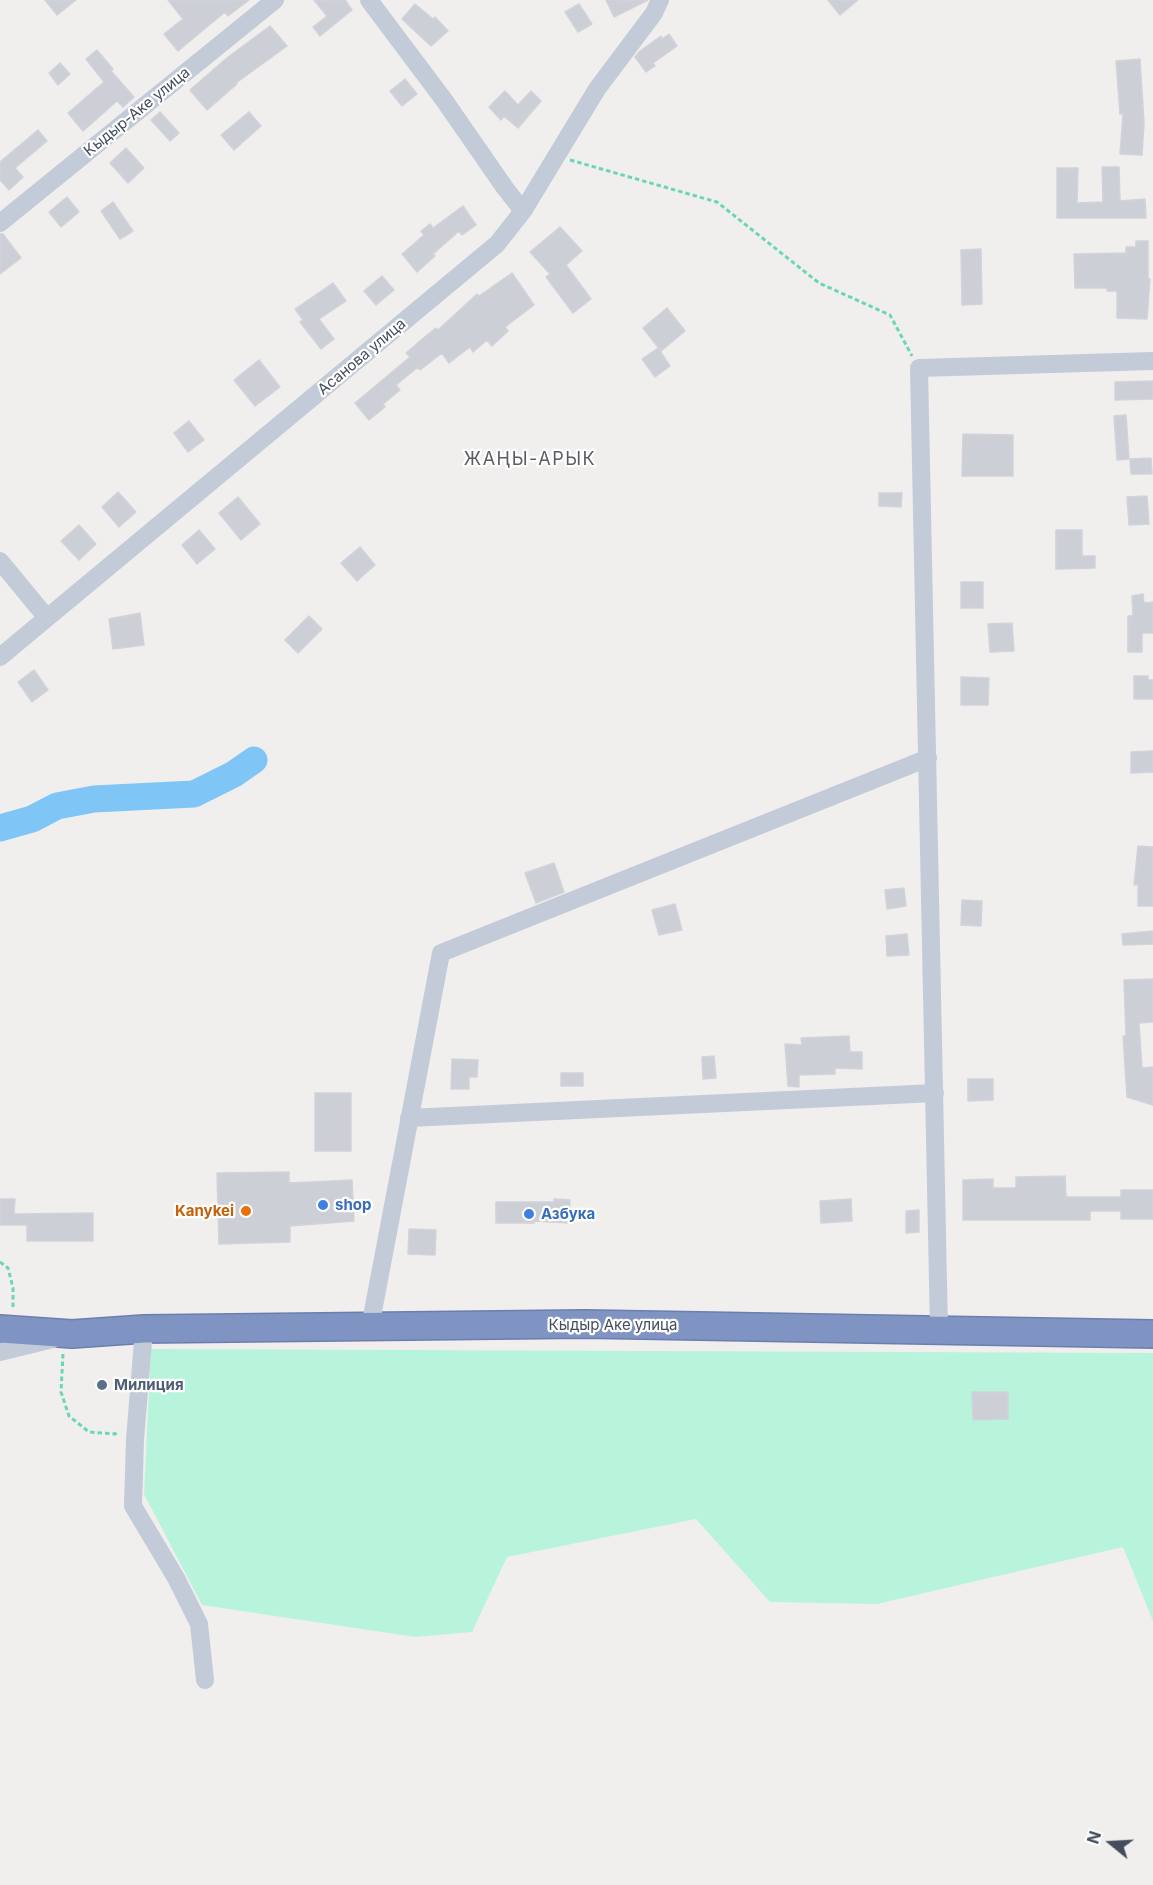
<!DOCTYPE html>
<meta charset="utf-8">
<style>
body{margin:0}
#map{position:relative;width:1153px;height:1885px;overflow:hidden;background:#f1efee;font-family:Inter,sans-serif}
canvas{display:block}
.north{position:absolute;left:1081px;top:1813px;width:60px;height:60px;-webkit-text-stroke:4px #fff;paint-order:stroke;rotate:288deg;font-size:16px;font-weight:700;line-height:24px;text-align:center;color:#444d5e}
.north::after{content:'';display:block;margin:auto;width:21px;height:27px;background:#444d5e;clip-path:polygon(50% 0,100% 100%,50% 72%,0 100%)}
</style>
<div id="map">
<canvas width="1153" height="1885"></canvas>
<div class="north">N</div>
</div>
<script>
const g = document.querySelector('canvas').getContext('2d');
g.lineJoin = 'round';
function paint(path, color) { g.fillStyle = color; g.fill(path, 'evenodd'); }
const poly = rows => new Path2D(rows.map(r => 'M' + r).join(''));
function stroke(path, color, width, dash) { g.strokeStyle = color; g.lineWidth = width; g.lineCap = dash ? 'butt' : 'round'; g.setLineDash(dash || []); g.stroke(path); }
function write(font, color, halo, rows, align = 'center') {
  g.font = font + ' Inter,sans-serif'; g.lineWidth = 4.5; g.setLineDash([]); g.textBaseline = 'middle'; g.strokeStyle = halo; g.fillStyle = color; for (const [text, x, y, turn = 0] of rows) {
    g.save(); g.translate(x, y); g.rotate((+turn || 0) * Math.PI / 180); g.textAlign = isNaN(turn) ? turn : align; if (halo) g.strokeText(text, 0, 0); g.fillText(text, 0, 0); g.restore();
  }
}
paint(poly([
 [151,1349,1153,1353,1153,1621,1123,1547,877,1604,770,1602,696,1519,507,1557,472,1632,415,1637,202,1605,144,1494]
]), '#b7f4db');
stroke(poly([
 [0,828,32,819,57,806,94,799,194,794,234,774,254,760]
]), '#7fc6f6', 27);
const building = poly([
 [45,0,76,0,57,15,45,0],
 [168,0,249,0,228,16,225,12,178,51,164,34,183,19,168,0],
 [314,0,345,0,352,10,320,36,313,27,327,16,314,0],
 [606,0,648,0,614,17,606,0],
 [828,0,858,0,840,15,828,0],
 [415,4,433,19,435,17,448,31,431,46,402,19,415,4],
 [579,4,592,24,578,32,565,12,579,4],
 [270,26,287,46,236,83,237,84,207,110,190,90,228,57,270,26],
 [669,34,677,46,653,63,655,66,646,72,635,57,640,51,661,36,662,39,669,34],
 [97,50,113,69,111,71,134,97,123,107,117,101,83,131,68,113,104,82,86,59,97,50],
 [1140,59,1144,123,1142,155,1120,154,1123,114,1120,114,1116,61,1140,59],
 [60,63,70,74,58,85,49,73,60,63],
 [405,79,417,94,402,106,390,91,405,79],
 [505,91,518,105,531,91,541,101,518,128,504,116,501,120,489,107,505,91],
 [160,112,179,133,170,141,151,120,160,112],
 [249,112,261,126,234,150,221,135,249,112],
 [38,130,47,141,15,168,23,177,9,190,0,180,0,162,38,130],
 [126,148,144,168,128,183,110,163,126,148],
 [1102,167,1119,167,1120,201,1145,199,1146,218,1057,218,1057,168,1078,168,1077,203,1103,202,1102,167],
 [67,197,79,212,61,227,49,212,67,197],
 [113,202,133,231,120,239,101,211,113,202],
 [463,206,476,225,462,235,459,231,433,254,435,256,417,272,402,254,424,235,421,231,430,224,433,228,463,206],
 [560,227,582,251,566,265,591,299,573,313,546,277,550,274,530,252,560,227],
 [0,234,3,234,21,258,0,274,0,234],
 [1136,241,1148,241,1148,279,1150,279,1147,319,1117,318,1117,291,1107,291,1107,288,1075,288,1074,254,1126,253,1126,247,1136,247,1136,241],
 [981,249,982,304,962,305,961,250,981,249],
 [512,273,534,305,505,327,508,331,492,346,487,340,473,352,470,347,449,363,442,353,420,370,418,367,396,385,400,390,383,404,385,407,369,420,355,403,410,357,406,353,427,335,436,328,438,330,477,294,479,296,512,273],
 [382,276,394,290,376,305,364,291,382,276],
 [333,283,346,301,319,319,334,339,321,349,300,322,303,320,295,309,333,283],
 [667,308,685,331,661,351,643,328,667,308],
 [658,348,670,366,655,377,642,359,658,348],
 [259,360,280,387,255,406,234,380,259,360],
 [1153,381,1153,399,1115,400,1115,382,1153,381],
 [1126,415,1129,459,1117,460,1114,416,1126,415],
 [189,421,204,440,188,452,174,433,189,421],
 [963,434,1013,435,1013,476,962,476,963,434],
 [1151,458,1152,474,1131,474,1130,459,1151,458],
 [118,492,136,512,119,527,102,507,118,492],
 [879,493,902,493,901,507,879,506,879,493],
 [1147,496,1149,524,1129,525,1127,497,1147,496],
 [238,497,260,524,241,540,219,513,238,497],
 [79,525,96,544,79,560,61,541,79,525],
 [199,530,215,549,197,564,182,545,199,530],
 [1056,530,1082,530,1082,556,1095,556,1095,568,1056,569,1056,530],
 [360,547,375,565,357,581,341,563,360,547],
 [961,582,983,582,983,608,961,608,961,582],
 [1143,594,1144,603,1153,602,1153,633,1142,633,1142,652,1128,652,1128,616,1133,616,1132,596,1143,594],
 [140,613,144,645,113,649,109,619,140,613],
 [309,616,322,629,298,653,285,640,309,616],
 [1012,623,1014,651,990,652,988,624,1012,623],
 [34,670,48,690,32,702,18,682,34,670],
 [1134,676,1148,676,1148,680,1153,680,1153,699,1134,699,1134,676],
 [961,677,989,678,988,705,961,705,961,677],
 [1153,751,1153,772,1131,773,1131,752,1153,751],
 [1138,846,1153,847,1153,906,1138,906,1138,884,1134,885,1138,846],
 [554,863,564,892,536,903,525,873,554,863],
 [904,888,906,906,887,909,885,890,904,888],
 [962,900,982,901,981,926,961,925,962,900],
 [675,904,682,930,659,935,652,910,675,904],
 [1153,931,1153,944,1123,945,1122,934,1153,931],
 [907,934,909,955,887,956,886,936,907,934],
 [1153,979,1153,1022,1139,1023,1142,1068,1153,1067,1153,1105,1127,1097,1123,1036,1126,1036,1124,980,1153,979],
 [849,1036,850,1052,862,1052,862,1069,835,1068,835,1074,799,1075,799,1087,788,1086,785,1044,802,1045,801,1038,849,1036],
 [714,1056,716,1078,703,1079,702,1057,714,1056],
 [452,1059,478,1060,477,1077,469,1077,469,1089,451,1089,452,1059],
 [561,1073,583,1073,583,1086,561,1086,561,1073],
 [968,1079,993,1079,993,1100,968,1101,968,1079],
 [315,1093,351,1093,351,1151,315,1151,315,1093],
 [289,1172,289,1183,352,1180,354,1221,290,1226,290,1242,219,1244,217,1173,289,1172],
 [1065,1176,1066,1197,1121,1197,1121,1190,1153,1190,1153,1219,1121,1219,1121,1211,1090,1211,1090,1220,963,1220,963,1180,993,1179,993,1188,1016,1188,1016,1177,1065,1176],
 [0,1199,15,1199,14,1214,93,1213,93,1241,27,1241,27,1225,0,1225,0,1199],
 [554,1199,570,1200,569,1223,534,1221,534,1223,496,1223,496,1202,554,1202,554,1199],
 [851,1199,852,1221,821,1223,820,1201,851,1199],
 [919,1210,919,1232,906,1233,906,1211,919,1210],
 [409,1229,436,1230,435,1255,408,1254,409,1229],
 [972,1392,1008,1392,1008,1419,973,1420,972,1392]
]);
paint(building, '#cdcfd7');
stroke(building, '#d2d2db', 1.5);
const highway = poly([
 [0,1329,72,1334,144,1329,585,1324,1153,1334]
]);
stroke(highway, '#6b7eaf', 30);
stroke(poly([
 [570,160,717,202,819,283,890,315,912,356],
 [0,1262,8,1268,13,1288,13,1309],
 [63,1354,61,1392,69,1416,89,1432,115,1434,119,1431]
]), '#6bd6b7', 3, [4.5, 3]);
stroke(poly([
 [369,0,444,100,505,188,523,211],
 [0,223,275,0],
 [0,561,47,618],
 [0,657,497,244,523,211,597,89,654,13,660,0],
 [409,1118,935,1093],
 [370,1327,441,953,928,758],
 [144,1329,135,1439,133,1506,176,1578,199,1624,205,1680],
 [939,1330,919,368,1153,361],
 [0,1352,53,1339]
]), '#c3cad8', 18);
stroke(highway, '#8094c3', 27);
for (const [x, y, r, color] of [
 [323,1205,6,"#3f7fe0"],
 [246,1211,6,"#e8710a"],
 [529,1214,6,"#3f7fe0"],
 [102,1385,6,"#5c6f8a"]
]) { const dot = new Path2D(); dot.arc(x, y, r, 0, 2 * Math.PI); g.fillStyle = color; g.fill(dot); stroke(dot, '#fff', 2); }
write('15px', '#444d5e', '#fff', [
 ["Кыдыр-Аке улица",137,112,-39],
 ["Асанова улица",362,357,-40],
 ["Кыдыр Аке улица",613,1325]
]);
write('bold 15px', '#366cbe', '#fff', [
 ["shop",335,1205],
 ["Азбука",541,1214]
], 'left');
write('bold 15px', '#c56008', '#fff', [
 ["Kanykei",234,1211]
], 'right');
write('bold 15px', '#4e5e75', '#fff', [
 ["Милиция",114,1385]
], 'left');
g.letterSpacing = '1.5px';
write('18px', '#5a5d64', '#fff', [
 ["ЖАҢЫ-АРЫК",530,460]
]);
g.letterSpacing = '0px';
</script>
